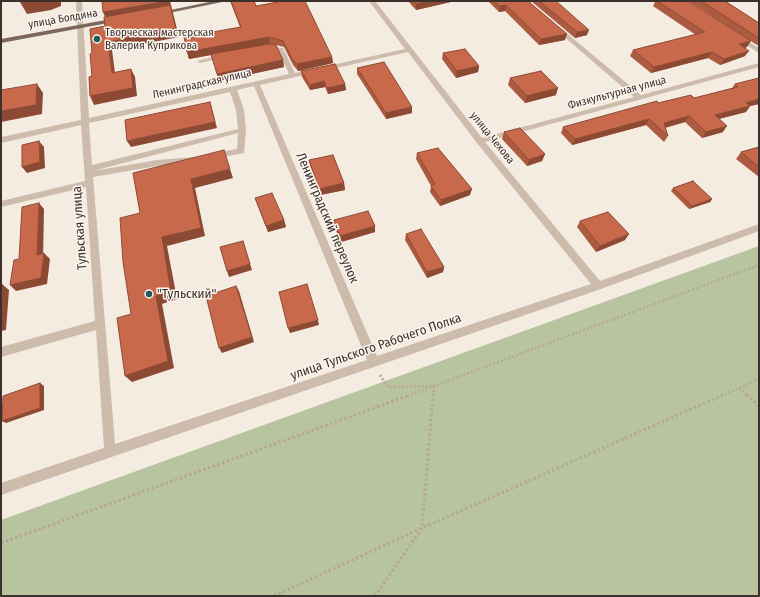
<!DOCTYPE html>
<meta charset="utf-8">
<style>
body{margin:0}
#map{position:relative;width:760px;height:597px;overflow:hidden;background:#f4ebe1;font-family:"Fira Sans Condensed",sans-serif}
canvas{display:block}
.frame{position:absolute;inset:0;border:2px solid #3b302b;pointer-events:none}
</style>
<div id="map">
<canvas width="760" height="597"></canvas>
<div class="frame"></div>
</div>
<script>
const g = document.querySelector('canvas').getContext('2d');
g.lineJoin = 'round';
function paint(path, color) { g.fillStyle = color; g.fill(path, 'evenodd'); }
const poly = rows => new Path2D(rows.map(r => 'M' + r).join(''));
function stroke(path, color, width, dash) { g.strokeStyle = color; g.lineWidth = width; g.lineCap = dash ? 'butt' : 'round'; g.setLineDash(dash || []); g.stroke(path); }
function write(font, color, halo, rows, align = 'center') {
  g.font = font + ' "Fira Sans Condensed",sans-serif'; g.lineWidth = 3; g.setLineDash([]); g.textBaseline = 'middle'; g.strokeStyle = halo; g.fillStyle = color; for (const [text, x, y, turn = 0] of rows) {
    g.save(); g.translate(x, y); g.rotate((+turn || 0) * Math.PI / 180); g.textAlign = isNaN(turn) ? turn : align; if (halo) g.strokeText(text, 0, 0); g.fillText(text, 0, 0); g.restore();
  }
}
paint(poly([
 [759,246,759,596,1,596,1,520]
]), '#b8c4a0');
stroke(poly([
 [380,375,388,387,432,386],
 [739,388,748,396],
 [407,396,759,265],
 [433,396,434,386],
 [721,396,759,379]
]), '#b9a596', 2.5, [2, 2]);
stroke(poly([
 [746,395,759,406],
 [1,543,410,395],
 [274,596,422,528,723,395],
 [375,596,422,528,433,395]
]), '#b9a596', 3, [2.5, 2.5]);
paint(poly([
 [76,1,82,1,89,118,289,74,279,51,263,49,262,48,265,46,283,48,295,73,405,49,369,1,375,1,482,138,634,97,554,28,554,26,558,26,641,95,759,63,759,67,485,142,600,281,759,224,759,231,601,289,1,495,1,483,104,448,96,330,1,357,1,347,95,321,86,187,1,207,1,201,85,181,81,125,1,143,1,137,81,120,76,1],
 [408,52,477,143,591,284,377,356,260,85,408,52],
 [254,86,367,360,115,444,93,177,157,166,194,163,198,160,194,157,157,160,93,171,238,133,237,149,213,153,209,156,213,159,244,153,246,130,244,110,237,90,254,86],
 [230,92,236,110,238,129,92,165,89,123,230,92],
 [739,36,759,48,759,53,737,39,736,38,739,36],
 [224,54,226,55,226,57,200,63,197,61,224,54]
]), '#cdbbac');
paint(poly([
 [214,1,227,1,159,15,156,13,214,1],
 [117,18,120,20,119,21,1,43,1,39,117,18]
]), '#7d675c');
paint(poly([
 [230,1,254,1,256,6,332,57,333,63,298,71,293,65,284,47,276,45,283,60,284,67,219,81,211,55,189,59,187,52,240,27],
 [270,44,275,45,240,49],
 [408,1,455,1,416,10],
 [488,1,528,1,565,40,539,45,505,11,499,12],
 [531,1,556,1,587,35,575,38],
 [655,1,688,1,747,47,745,48,745,56,720,65,708,58,651,73,630,56,633,50,696,35,653,6,655,2],
 [689,1,725,1,759,23,759,44,757,45],
 [443,53,479,66,478,72,456,78,442,59],
 [357,68,412,107,412,113,386,119,357,74],
 [301,71,345,84,346,90,328,94,325,87,310,90,302,77],
 [510,78,556,95,525,103,508,85],
 [759,78,759,104,750,106,746,112,719,119,723,132,702,138,685,122,665,128,668,136,664,142,646,125,572,145,561,133,563,127,658,103,694,98,732,88,735,84],
 [504,132,545,154,542,161,527,166,502,139],
 [759,147,759,177,736,159,741,152],
 [417,153,470,195,440,206,430,192,431,186,416,159],
 [309,160,344,183,345,190,320,195,310,166],
 [673,188,712,199,710,202,689,209,671,191],
 [255,198,284,220,286,227,268,232],
 [334,220,375,226,375,232,341,242,334,226],
 [580,221,625,240,596,252,577,227],
 [406,234,444,267,443,272,427,278,405,240]
]), '#ac5a40');
paint(poly([
 [28,1,61,1,61,6,51,10,27,14,20,2],
 [168,1,170,1,179,37,112,50,116,81,112,73,108,42,106,19,103,12],
 [430,1,455,1,416,10,416,4],
 [506,5,505,11,499,12,500,6],
 [589,30,587,35,575,38,577,32],
 [567,34,565,40,539,45,541,39],
 [269,37,270,44,189,59,187,52],
 [751,41,747,47,735,50,739,44],
 [749,51,745,56,720,65,724,59],
 [712,52,708,58,651,73,654,67],
 [332,57,333,63,298,71,297,64],
 [283,60,284,67,219,81,217,74],
 [479,66,478,72,456,78,457,71],
 [131,69,135,77,137,96,94,105,90,96],
 [324,81,325,87,310,90,310,85],
 [37,84,43,93,42,114,1,122,1,111],
 [345,84,346,90,328,94,327,88],
 [558,88,556,95,525,103,527,96],
 [759,99,759,104,750,106,746,112,710,121,715,115,746,103],
 [210,102,217,128,131,147,127,141],
 [412,107,412,113,386,119,386,113],
 [689,116,685,122,660,129,664,123],
 [649,119,646,125,572,145,575,139],
 [727,126,723,132,702,138,706,132],
 [39,141,44,147,45,168,27,173,22,167],
 [545,154,542,161,527,166,529,160],
 [230,169,233,178,195,188,205,236,167,246,177,299,162,304,174,368,132,382,125,376,156,296,162,237,191,179],
 [344,183,345,190,320,195,319,189],
 [472,189,470,195,440,206,441,200],
 [712,199,710,202,689,209,692,206],
 [39,203,44,209,43,261,37,255],
 [284,220,286,227,268,232,266,226],
 [375,226,375,232,341,242,340,236],
 [629,234,625,240,596,252,600,246],
 [243,241,252,270,229,277,227,271],
 [44,253,50,259,47,284,16,291,10,285],
 [444,267,443,272,427,278,427,272],
 [2,284,9,290,6,330,1,331,1,297],
 [236,286,239,291,254,342,222,353,219,348],
 [318,320,319,325,290,333,288,328],
 [40,383,44,386,44,410,6,423,2,421]
]), '#8c4a34');
const building = poly([
 [20,1,28,1,20,2,20,1],
 [102,1,168,1,103,12,102,1],
 [231,1,254,1,256,6,283,1,305,1,332,57,297,64,292,59,283,41,269,37,187,52,184,37,241,27,231,1],
 [413,1,430,1,416,4,413,1],
 [494,1,528,1,567,34,541,39,506,5,500,6,494,1],
 [539,1,556,1,589,30,577,32,539,1],
 [657,1,688,1,751,41,739,44,749,51,724,59,712,52,654,67,633,50,705,32,657,1],
 [701,1,725,1,759,23,759,38,701,1],
 [170,5,176,29,108,42,112,73,131,69,133,88,90,96,89,77,92,76,90,54,92,53,90,29,105,26,104,17,170,5],
 [269,44,276,45,283,60,217,74,211,54,269,44],
 [465,49,479,66,457,71,443,53,465,49],
 [384,62,412,107,386,113,357,68,384,62],
 [335,64,345,84,327,88,324,81,310,85,301,71,335,64],
 [541,71,558,88,527,96,510,78,541,71],
 [759,78,759,99,746,103,750,106,715,115,727,126,706,132,689,116,664,123,668,136,649,119,575,139,563,127,657,101,658,103,691,95,694,98,738,87,735,84,759,78],
 [37,84,36,105,1,111,1,90,37,84],
 [210,102,215,122,127,141,125,120,210,102],
 [520,128,545,154,529,160,504,132,520,128],
 [39,141,40,162,22,167,22,145,39,141],
 [759,147,759,167,741,152,759,147],
 [438,148,472,189,441,200,431,186,435,184,417,153,438,148],
 [224,150,230,169,191,179,201,228,162,237,171,292,156,296,168,361,125,376,117,318,131,314,123,262,120,218,140,213,133,173,224,150],
 [333,155,344,183,319,189,309,160,333,155],
 [693,181,712,199,692,206,673,188,693,181],
 [272,193,284,220,266,226,255,198,272,193],
 [39,203,37,255,44,253,41,278,10,285,14,260,19,259,22,207,39,203],
 [368,211,375,226,340,236,334,220,368,211],
 [608,212,629,234,600,246,580,221,608,212],
 [421,229,444,267,427,272,406,234,421,229],
 [243,241,250,264,227,271,220,247,243,241],
 [1,284,2,284,1,297,1,284],
 [307,284,318,320,288,328,279,292,307,284],
 [236,286,252,337,219,348,206,296,236,286],
 [40,383,40,408,2,421,3,396,40,383]
]);
paint(building, '#c8694b');
stroke(building, '#8c4a34', 1);
for (const [x, y, r, color] of [
 [97,39,4,"#1f5a5e"],
 [149,294,4,"#1f5a5e"]
]) { const dot = new Path2D(); dot.arc(x, y, r, 0, 2 * Math.PI); g.fillStyle = color; g.fill(dot); stroke(dot, '#fbf5ee', 1.5); }
write('11px', '#3b302b', '#fbf5ee', [
 ["улица Болдина",63,19,-10],
 ["Ленинградская улица",202,84,-13],
 ["Физкультурная улица",617,93,-15],
 ["улица Чехова",492,138,51]
]);
write('11px', '#3b302b', '#fbf5ee', [
 ["Творческая мастерская",105,33],
 ["Валерия Куприкова",105,46]
], 'left');
write('13px', '#3b302b', '#fbf5ee', [
 ["Ленинградский переулок",327,218,67],
 ["Тульская улица",80,228,-94],
 ["улица Тульского Рабочего Полка",376,347,-19]
]);
write('13px', '#3b302b', '#fbf5ee', [
 ["\"Тульский\"",157,294]
], 'left');
</script>
